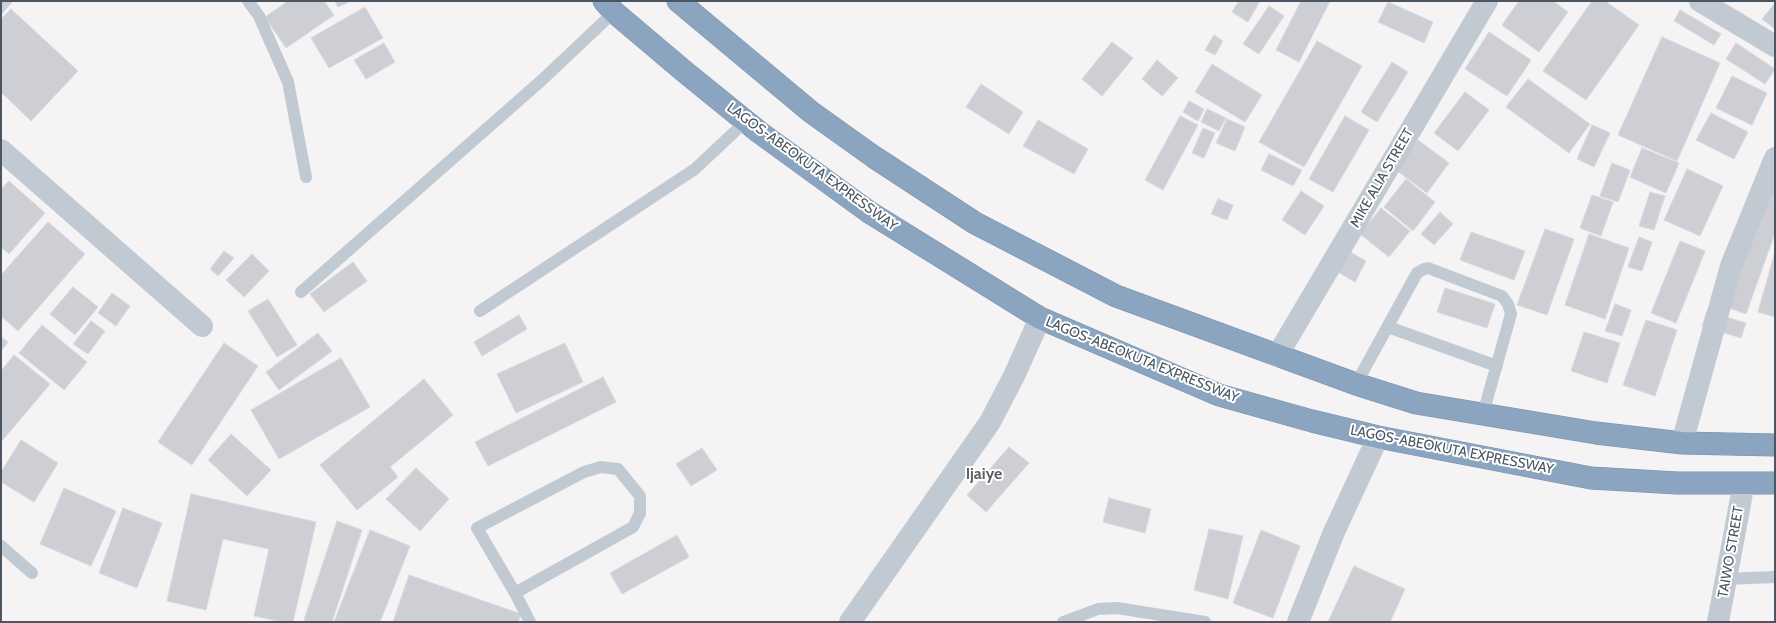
<!DOCTYPE html>
<style>
body{margin:0}
#map{position:relative;width:1776px;height:623px;overflow:hidden;background:#f5f3f3;font-family:Cabin,sans-serif}
canvas{display:block}
.frame{position:absolute;inset:0;border:2px solid #4a5661;pointer-events:none}
</style>
<div id="map">
<canvas width="1776" height="623"></canvas>
<div class="frame"></div>
</div>
<script>
const g = document.querySelector('canvas').getContext('2d');
g.lineJoin = 'round';
function paint(path, color) { g.fillStyle = color; g.fill(path, 'evenodd'); }
const poly = rows => new Path2D(rows.map(r => 'M' + r).join(''));
function stroke(path, color, width, dash) { g.strokeStyle = color; g.lineWidth = width; g.lineCap = dash ? 'butt' : 'round'; g.setLineDash(dash || []); g.stroke(path); }
function write(font, color, halo, rows, align = 'center') {
  g.font = font + ' Cabin,sans-serif'; g.lineWidth = 4; g.setLineDash([]); g.textBaseline = 'middle'; g.strokeStyle = halo; g.fillStyle = color; for (const [text, x, y, turn = 0] of rows) {
    g.save(); g.translate(x, y); g.rotate((+turn || 0) * Math.PI / 180); g.textAlign = isNaN(turn) ? turn : align; if (halo) g.strokeText(text, 0, 0); g.fillText(text, 0, 0); g.restore();
  }
}
const building = poly([
 [1,1,13,1,1,15,1,1],
 [288,1,324,1,334,15,286,48,265,17,288,1],
 [335,1,351,1,338,7,335,1],
 [1239,1,1260,1,1248,22,1232,12,1239,1],
 [1301,1,1330,1,1299,62,1276,50,1301,1],
 [1519,1,1553,1,1568,12,1539,52,1502,25,1519,1],
 [1592,1,1605,1,1639,25,1586,100,1543,71,1592,1],
 [1388,2,1433,22,1424,43,1378,22,1388,2],
 [1775,3,1775,29,1762,19,1775,3],
 [1269,6,1284,16,1259,54,1243,44,1269,6],
 [365,7,383,38,329,68,311,38,365,7],
 [11,9,78,71,31,121,1,92,1,19,11,9],
 [1680,10,1721,34,1714,45,1674,21,1680,10],
 [1489,32,1531,60,1507,96,1465,69,1489,32],
 [1214,35,1223,41,1215,55,1205,50,1214,35],
 [1662,37,1720,63,1677,161,1618,135,1662,37],
 [1317,41,1362,66,1304,167,1259,142,1317,41],
 [1112,42,1133,58,1102,96,1082,79,1112,42],
 [384,43,395,62,366,79,354,60,384,43],
 [1736,43,1775,69,1765,84,1726,59,1736,43],
 [1157,60,1178,78,1162,96,1142,79,1157,60],
 [1392,62,1408,72,1377,122,1361,112,1392,62],
 [1212,64,1262,95,1245,122,1195,92,1212,64],
 [1732,76,1767,93,1752,125,1716,108,1732,76],
 [1528,79,1590,124,1569,153,1506,107,1528,79],
 [981,84,1023,112,1009,134,966,107,981,84],
 [1465,92,1489,110,1458,151,1434,133,1465,92],
 [1189,101,1204,109,1198,121,1183,112,1189,101],
 [1207,109,1226,118,1219,131,1201,122,1207,109],
 [1711,113,1748,132,1734,159,1696,140,1711,113],
 [1180,116,1198,125,1163,190,1145,180,1180,116],
 [1345,116,1369,130,1333,192,1309,179,1345,116],
 [1227,119,1245,127,1235,151,1216,143,1227,119],
 [1038,120,1088,149,1074,174,1023,146,1038,120],
 [1592,125,1610,133,1594,167,1577,159,1592,125],
 [1203,128,1215,133,1204,158,1192,153,1203,128],
 [1418,140,1449,163,1427,193,1396,170,1418,140],
 [1642,148,1679,163,1666,193,1630,177,1642,148],
 [1269,154,1302,170,1293,186,1261,170,1269,154],
 [1612,163,1630,170,1618,202,1600,196,1612,163],
 [1775,163,1775,233,1746,314,1713,302,1775,163],
 [1687,169,1723,186,1700,236,1664,220,1687,169],
 [1406,179,1435,202,1413,231,1384,207,1406,179],
 [9,181,45,213,9,254,1,247,1,189,9,181],
 [1301,191,1324,206,1305,235,1282,220,1301,191],
 [1650,192,1665,196,1654,230,1639,226,1650,192],
 [1592,195,1613,202,1601,236,1580,228,1592,195],
 [1218,199,1233,205,1227,220,1211,214,1218,199],
 [1381,208,1410,231,1389,257,1360,234,1381,208],
 [1440,212,1453,224,1434,245,1421,234,1440,212],
 [48,222,85,254,18,331,1,316,1,275,48,222],
 [1545,229,1574,239,1547,315,1517,305,1545,229],
 [1471,232,1525,251,1514,280,1460,260,1471,232],
 [1589,234,1629,248,1605,319,1565,305,1589,234],
 [1639,237,1652,242,1642,271,1628,267,1639,237],
 [1680,241,1705,251,1676,323,1651,313,1680,241],
 [1338,245,1366,261,1355,282,1326,265,1338,245],
 [224,251,234,258,218,276,210,269,224,251],
 [1775,252,1775,317,1758,312,1775,252],
 [252,254,269,271,244,297,226,280,252,254],
 [353,262,367,281,324,312,310,294,353,262],
 [73,287,98,307,75,335,50,314,73,287],
 [1445,288,1495,304,1487,328,1437,312,1445,288],
 [112,293,130,306,116,326,98,313,112,293],
 [268,299,297,345,277,357,248,311,268,299],
 [1615,304,1631,310,1622,336,1605,331,1615,304],
 [1707,311,1746,323,1741,338,1702,326,1707,311],
 [519,315,527,329,482,356,474,342,519,315],
 [1646,320,1677,330,1655,396,1623,385,1646,320],
 [91,321,105,331,88,354,73,344,91,321],
 [42,325,87,362,64,390,19,353,42,325],
 [1584,332,1620,343,1607,383,1571,371,1584,332],
 [318,333,332,351,279,390,266,372,318,333],
 [1,337,8,342,1,351,1,337],
 [224,343,258,366,192,465,158,442,224,343],
 [565,343,583,382,516,413,497,374,565,343],
 [14,355,50,384,1,442,1,371,14,355],
 [341,358,370,407,279,459,251,410,341,358],
 [603,377,616,402,488,466,475,442,603,377],
 [424,379,453,415,390,467,398,477,357,510,320,465,424,379],
 [231,434,271,470,247,496,208,460,231,434],
 [21,440,58,463,34,502,1,482,1,472,21,440],
 [1009,447,1029,463,986,512,967,495,1009,447],
 [702,448,717,470,691,486,676,464,702,448],
 [416,468,449,499,420,531,386,499,416,468],
 [64,488,116,511,91,566,40,544,64,488],
 [191,494,316,522,293,622,282,622,254,616,269,549,223,539,206,610,167,601,191,494],
 [1109,498,1151,509,1145,533,1103,522,1109,498],
 [123,508,162,523,137,588,99,573,123,508],
 [337,521,362,530,332,622,309,622,304,620,337,521],
 [1209,529,1243,536,1228,599,1194,590,1209,529],
 [370,530,410,546,380,622,334,622,370,530],
 [1261,530,1300,546,1273,618,1233,603,1261,530],
 [677,535,689,557,622,594,610,573,677,535],
 [1354,566,1405,589,1390,622,1328,622,1354,566],
 [409,575,521,614,518,622,393,622,409,575]
]);
paint(building, '#cdcfd5');
stroke(building, '#d7d9de', 1);
const highway = poly([
 [604,1,614,12,685,72,759,132,869,212,1040,318,1219,395,1312,421,1378,437,1591,478,1677,483,1775,483],
 [678,1,811,112,874,157,975,223,1116,296,1356,384,1416,403,1596,433,1682,443,1775,445]
]);
stroke(highway, '#7690ad', 23);
stroke(poly([
 [248,1,259,16,288,82,306,177],
 [301,292,542,80,614,12],
 [480,311,695,169,746,121],
 [1388,327,1497,366],
 [1356,384,1417,273,1424,269,1428,268,1502,296,1508,304,1511,314,1483,414],
 [1,546,32,573],
 [1726,579,1775,577],
 [515,593,633,527,640,513,640,496,618,469,601,467,584,472,477,528,515,593,530,622],
 [1063,622,1098,609,1117,608,1205,622]
]), '#c1cad2', 12);
stroke(poly([
 [1700,1,1775,46],
 [1,150,202,326],
 [1277,356,1487,1],
 [1682,443,1731,266,1775,158],
 [850,622,990,422,1014,376,1040,318],
 [1298,622,1334,532,1378,437],
 [1718,622,1744,482]
]), '#c1cad2', 22);
stroke(highway, '#8ba5c1', 22);
write('14px', '#4a5661', '#fff', [
 ["LAGOS-ABEOKUTA EXPRESSWAY",812,167,36],
 ["MIKE ALIA STREET",1382,178,-60],
 ["LAGOS-ABEOKUTA EXPRESSWAY",1142,360,22],
 ["LAGOS-ABEOKUTA EXPRESSWAY",1452,450,11],
 ["TAIWO STREET",1731,552,-80]
]);
write('bold 16px', '#5f6368', '#fff', [
 ["Ijaiye",984,474]
]);
</script>
